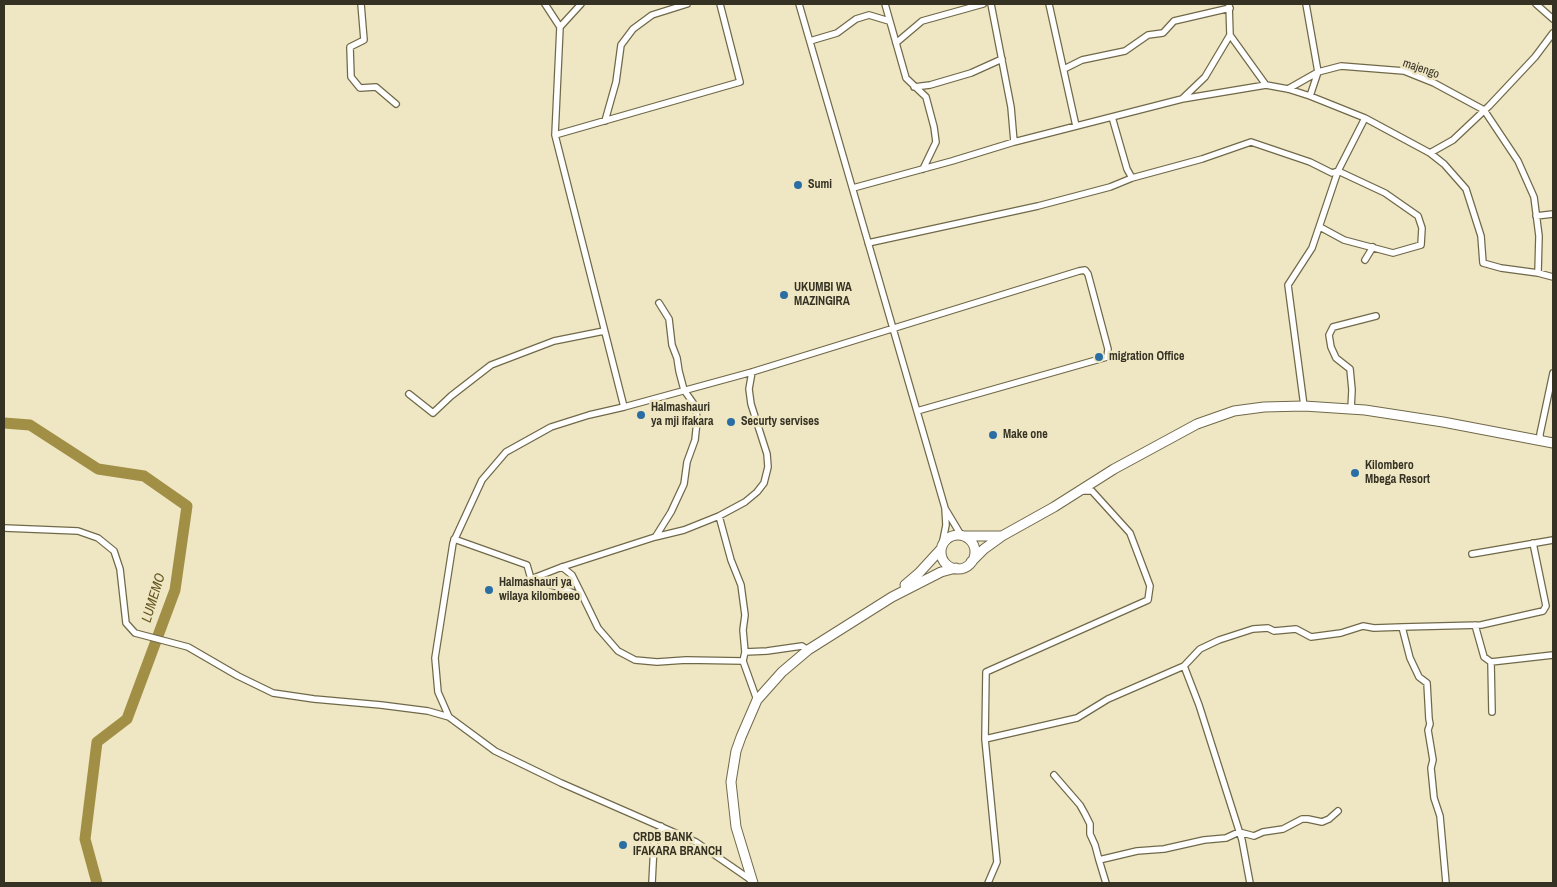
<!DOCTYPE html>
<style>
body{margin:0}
#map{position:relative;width:1557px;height:887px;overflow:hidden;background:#efe6c3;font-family:"Archivo Narrow",sans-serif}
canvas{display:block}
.frame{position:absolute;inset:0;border:5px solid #353224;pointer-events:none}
</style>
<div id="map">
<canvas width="1557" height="887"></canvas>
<div class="frame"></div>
</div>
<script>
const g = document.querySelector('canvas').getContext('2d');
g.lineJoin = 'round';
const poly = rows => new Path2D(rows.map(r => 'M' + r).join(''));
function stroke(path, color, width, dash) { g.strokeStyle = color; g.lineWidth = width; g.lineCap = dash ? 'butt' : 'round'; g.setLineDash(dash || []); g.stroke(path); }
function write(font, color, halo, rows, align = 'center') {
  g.font = font + ' "Archivo Narrow",sans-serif'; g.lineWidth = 5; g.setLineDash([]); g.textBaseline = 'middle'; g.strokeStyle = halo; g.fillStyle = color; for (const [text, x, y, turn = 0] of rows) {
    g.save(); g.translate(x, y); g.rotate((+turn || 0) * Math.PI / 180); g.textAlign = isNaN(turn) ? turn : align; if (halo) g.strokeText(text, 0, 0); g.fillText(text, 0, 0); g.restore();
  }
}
stroke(poly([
 [4,423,30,425,98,469,144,476,187,506,175,590,127,719,97,742,85,839,97,883]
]), '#a18f46', 11);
const street = poly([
 [361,4,364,40,350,47,351,77,360,88,376,87,396,104],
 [545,4,560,27,555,135,624,407],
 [799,4,945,508,946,525,942,545],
 [885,4,906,78,926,97,934,127,936,142,923,169],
 [991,4,1011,107,1014,142],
 [1049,4,1076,126],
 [1306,4,1318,72,1310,96],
 [1536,4,1553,19],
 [560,27,581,4],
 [1230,35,1266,85,1288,89,1310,96,1365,118,1430,153,1444,164,1466,189,1481,236,1483,263,1501,268,1538,273,1553,277],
 [810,41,837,33,856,19,869,15,889,21],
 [896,43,922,21,983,4],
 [1064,69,1082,60,1125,51,1148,35,1163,33,1174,21,1230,8],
 [914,87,930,85,971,73,1002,59],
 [1288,89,1318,72,1341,66,1404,71,1434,83,1484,110,1518,161,1534,197,1539,236,1538,273],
 [1182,99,1266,85],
 [1112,117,1127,169,1132,178,1202,159,1251,142,1310,162,1332,173,1338,171,1312,248,1288,285,1304,406],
 [605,121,616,82,621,45,633,29,652,15,687,4],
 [555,135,740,82,720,4],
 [1430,153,1453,140,1489,106,1535,57,1553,33],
 [853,188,952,161,1014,142,1182,99,1205,77,1230,35,1229,4],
 [1536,216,1553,214],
 [1320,227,1344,240,1393,253,1421,245,1422,228,1418,216,1385,193,1338,171,1365,118],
 [868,243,1038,206,1110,187,1132,178],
 [1365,260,1373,247],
 [409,394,433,413,451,396,491,365,554,341,604,331],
 [1351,409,1352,390,1350,369,1336,358,1331,347,1329,335,1333,327,1376,316],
 [1540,440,1540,434,1553,373],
 [946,510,961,535],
 [719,516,731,560,741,585,745,615,743,630,745,652,743,661,757,700],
 [4,528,78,531,98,538,114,551,120,569,126,623,135,633,188,647,238,676,273,693,314,699,381,705,428,711,449,717,495,751,561,783,696,842,751,880],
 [656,536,671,512,684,484,687,462,695,440,697,421,696,407,684,390,679,371,677,358,672,345,669,319,659,303],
 [454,539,527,565,531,579,561,588,583,597,598,628,618,651,635,660,657,662,686,660,743,661],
 [1472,554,1553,540],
 [562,567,572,575,583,597],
 [531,579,562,567,655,537,684,530,719,516,745,502,757,492,764,483,768,467,767,454,751,404,749,389,752,372],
 [1475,625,1484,657,1491,662,1553,655],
 [1402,627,1481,625,1543,611,1546,606,1533,543],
 [745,652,767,651,802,646,808,650],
 [1491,662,1492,712],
 [1184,666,1200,649,1219,640,1253,629,1268,628,1274,631,1296,629,1311,637,1341,633,1363,626,1374,628,1402,627,1410,658,1419,677,1427,683,1429,719,1430,724,1428,730,1433,760,1431,768,1434,798,1440,816,1446,883],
 [449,717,438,692,435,658,453,543,482,480,506,452,551,427,589,415,624,407,752,372,1079,271,1085,270,1088,274,1108,349,1107,357,917,411],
 [985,739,1077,718,1108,699,1184,666,1199,705,1242,840,1250,883],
 [1054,775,1080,805,1085,814,1090,824,1090,834,1095,845,1099,860],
 [652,883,654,844,661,826],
 [988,883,997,862,985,739,986,672,1148,600,1150,586,1130,533,1092,491,1081,491],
 [1106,883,1099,860,1137,851,1164,849,1204,840,1226,838,1239,832,1254,836,1263,832,1283,829,1302,819,1308,819,1322,822,1329,819,1338,811]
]);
const secondary = poly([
 '941 552a17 17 0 1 1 34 0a17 17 0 1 1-34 0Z',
 [964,536,1001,536],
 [971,562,984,549,1002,536,1054,507,1114,469,1197,424,1234,411,1264,407,1304,406,1365,410,1443,422,1553,443],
 [905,585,919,573,941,549],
 [753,883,736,827,731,782,736,751,741,737,757,700,782,672,808,650,892,597,941,572,956,568]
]);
stroke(street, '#706949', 8);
stroke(secondary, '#706949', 11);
stroke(street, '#fff', 5.5);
stroke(secondary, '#fff', 9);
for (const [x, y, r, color] of [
 [798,185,5,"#2a6ea3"],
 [784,295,5,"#2a6ea3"],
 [1099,357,5,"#2a6ea3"],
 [641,415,5,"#2a6ea3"],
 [731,422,5,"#2a6ea3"],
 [993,435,5,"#2a6ea3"],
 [1355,473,5,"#2a6ea3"],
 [489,590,5,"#2a6ea3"],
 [623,845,5,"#2a6ea3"]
]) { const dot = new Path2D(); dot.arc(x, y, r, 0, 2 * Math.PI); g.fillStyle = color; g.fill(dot); stroke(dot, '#efe6c3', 2); }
write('12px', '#353224', '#efe6c3', [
 ["majengo",1421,69,19]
]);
write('bold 12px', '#353224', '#efe6c3', [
 ["Sumi",808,185],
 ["UKUMBI WA",794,288],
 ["MAZINGIRA",794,302],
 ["migration Office",1109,357],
 ["Halmashauri",651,408],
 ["ya mji ifakara",651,422],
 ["Securty servises",741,422],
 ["Make one",1003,435],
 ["Kilombero",1365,466],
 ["Mbega Resort",1365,480],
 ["Halmashauri ya",499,583],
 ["wilaya kilombeeo",499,597],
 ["CRDB BANK",633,838],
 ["IFAKARA BRANCH",633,852]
], 'left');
write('italic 14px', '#645720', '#efe6c3', [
 ["LUMEMO",154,598,-73]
]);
</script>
